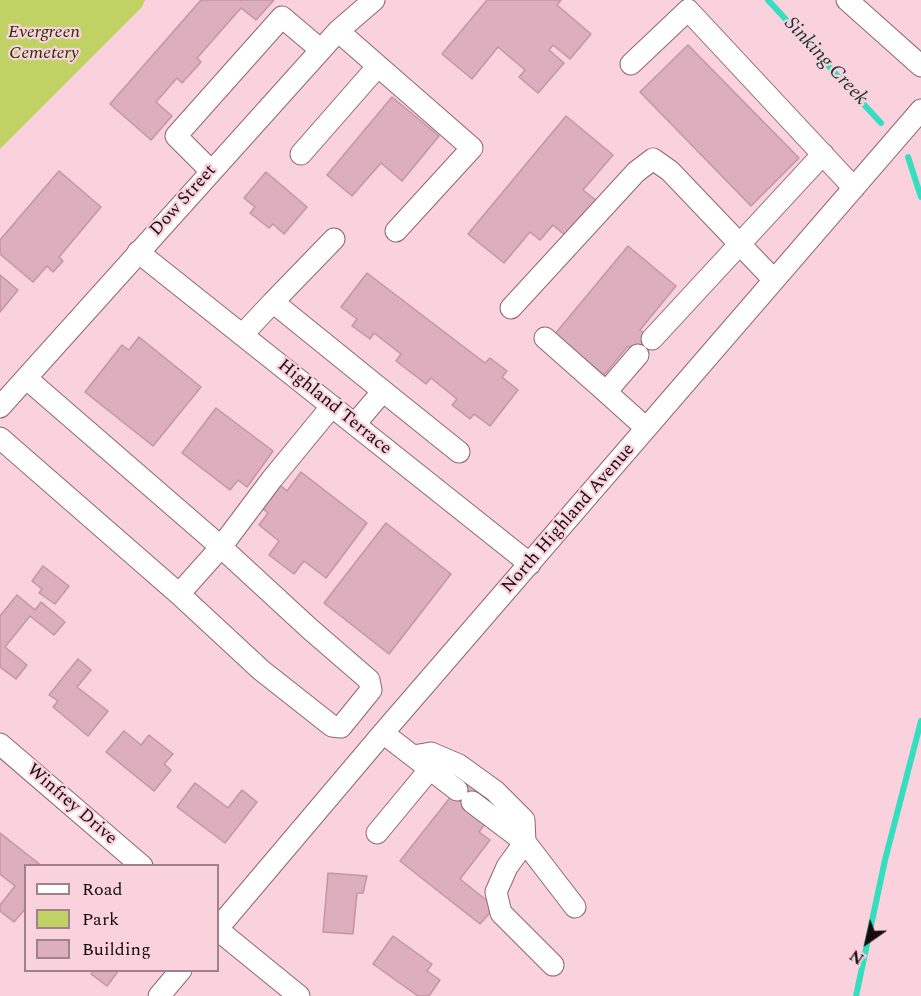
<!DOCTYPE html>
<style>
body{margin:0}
#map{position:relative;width:921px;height:996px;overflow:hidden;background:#f9d2de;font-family:Spectral,serif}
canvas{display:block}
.legend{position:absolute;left:24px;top:864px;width:195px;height:108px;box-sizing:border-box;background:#f9d2de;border:2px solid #9f828b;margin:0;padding:8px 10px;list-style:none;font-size:18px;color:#18090e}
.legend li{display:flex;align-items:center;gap:12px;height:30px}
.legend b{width:30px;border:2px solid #9f828b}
.north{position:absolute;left:837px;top:912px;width:60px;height:60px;-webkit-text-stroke:4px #f9d2de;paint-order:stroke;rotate:214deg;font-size:16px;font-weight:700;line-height:24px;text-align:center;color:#18090e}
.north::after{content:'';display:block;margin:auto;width:21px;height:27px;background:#18090e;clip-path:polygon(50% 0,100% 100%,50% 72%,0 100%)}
</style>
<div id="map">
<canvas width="921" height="996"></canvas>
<ul class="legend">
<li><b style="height:8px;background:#fff"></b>Road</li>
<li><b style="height:16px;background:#c0d263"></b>Park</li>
<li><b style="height:16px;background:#ddaebd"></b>Building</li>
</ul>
<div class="north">N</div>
</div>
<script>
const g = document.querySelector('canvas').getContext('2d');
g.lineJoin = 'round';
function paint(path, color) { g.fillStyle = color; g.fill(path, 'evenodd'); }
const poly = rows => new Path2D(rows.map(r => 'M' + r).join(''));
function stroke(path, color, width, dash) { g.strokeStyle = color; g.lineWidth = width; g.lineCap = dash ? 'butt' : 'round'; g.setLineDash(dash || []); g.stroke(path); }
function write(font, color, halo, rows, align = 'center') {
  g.font = font + ' Spectral,serif'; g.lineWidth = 4.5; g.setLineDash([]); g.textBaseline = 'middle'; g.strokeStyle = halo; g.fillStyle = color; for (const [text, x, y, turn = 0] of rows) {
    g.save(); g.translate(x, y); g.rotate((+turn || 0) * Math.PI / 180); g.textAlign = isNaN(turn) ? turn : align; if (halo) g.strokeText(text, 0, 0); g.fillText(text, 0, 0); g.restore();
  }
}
paint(poly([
 [0,0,145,0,142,7,0,149]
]), '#c0d263');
stroke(poly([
 [768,0,881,123],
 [908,157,921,197],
 [856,996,885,860,921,721]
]), '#34debf', 6);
const building = poly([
 [201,0,274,0,256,20,241,8,197,58,201,62,182,83,177,78,156,102,172,116,151,140,110,104,201,0],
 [487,0,561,0,557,5,591,34,570,59,553,45,549,50,564,63,538,93,519,77,525,70,498,47,472,79,442,54,487,0],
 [688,45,799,158,751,206,640,92,688,45],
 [392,97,439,136,402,181,381,163,352,196,327,175,392,97],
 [566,116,613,155,583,190,597,201,567,237,553,225,540,240,530,232,504,263,468,234,566,116],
 [59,171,101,207,59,257,63,261,53,272,47,266,33,282,0,254,0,240,59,171],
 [266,172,307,207,284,234,273,224,269,228,250,213,255,207,244,198,266,172],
 [628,246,676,286,640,330,655,342,642,357,628,346,604,375,555,334,628,246],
 [367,273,485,363,490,358,507,371,502,377,518,390,490,426,474,414,470,419,452,405,457,399,431,378,426,384,396,361,401,354,374,333,370,339,352,326,357,319,341,307,367,273],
 [0,275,18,290,0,312,0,275],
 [139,337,201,387,153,446,85,392,122,345,129,350,139,337],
 [216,408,273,451,247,487,238,480,230,490,182,453,216,408],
 [301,472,367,523,326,578,304,561,294,574,269,555,279,541,259,525,268,513,263,509,280,485,287,491,301,472],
 [386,523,451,574,389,654,324,603,386,523],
 [43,566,69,586,55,604,39,593,42,589,32,581,43,566],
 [17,595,35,610,41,602,65,622,54,635,30,616,5,647,27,665,16,679,0,667,0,616,17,595],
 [78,659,91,670,77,687,108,711,88,736,53,707,58,701,49,695,78,659],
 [124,731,141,745,149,735,173,754,164,764,171,770,154,791,106,752,124,731],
 [464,780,480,792,467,809,485,824,479,832,490,840,460,879,495,907,480,924,400,861,464,780],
 [195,783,228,808,242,790,257,802,225,843,177,807,195,783],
 [0,833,42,866,26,866,26,908,14,922,0,911,0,905,15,886,0,874,0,833],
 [328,873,367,876,363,893,357,893,353,934,323,932,328,873],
 [393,936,432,964,427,971,440,980,429,996,418,996,373,964,393,936],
 [94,970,119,970,107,986,91,974,94,970]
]);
paint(building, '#ddaebd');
stroke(building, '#c496a5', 1.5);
const minor = poly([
 [847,0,921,66],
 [338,31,472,148,396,231],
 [631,64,688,10,854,188],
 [301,154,378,66],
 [211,171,176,136,282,17,321,50],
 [334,239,273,302,383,391,355,424],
 [138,252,530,564],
 [511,308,636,172,653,159,670,171,774,280],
 [242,335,273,302],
 [545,338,606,392,638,355],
 [652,339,823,154],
 [26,378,221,547,310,629,369,680,371,690,341,727,332,726,261,670,179,594,221,547,272,479,332,406],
 [383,391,459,452],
 [606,392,646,428],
 [0,407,338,31,374,0],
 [0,438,179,594],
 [383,733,457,790],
 [0,744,142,866],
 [413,756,431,753,459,765,495,791,524,820,525,842,507,867,496,892,501,913,553,965],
 [472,802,525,842,575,907],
 [377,833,430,769],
 [218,928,383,733,921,110],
 [218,930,299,996],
 [159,996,181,970]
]);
stroke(minor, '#916674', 23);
stroke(minor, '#fff', 21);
write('italic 18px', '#282e00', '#f9d2de', [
 ["Evergreen",44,33],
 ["Cemetery",44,54]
]);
write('18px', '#18090e', '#f9d2de', [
 ["Dow Street",184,201,-48],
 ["Highland Terrace",334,408,39],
 ["North Highland Avenue",569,519,-49],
 ["Winfrey Drive",71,805,41]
]);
write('italic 20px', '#1a342e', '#f9d2de', [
 ["Sinking Creek",825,62,47]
]);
</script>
